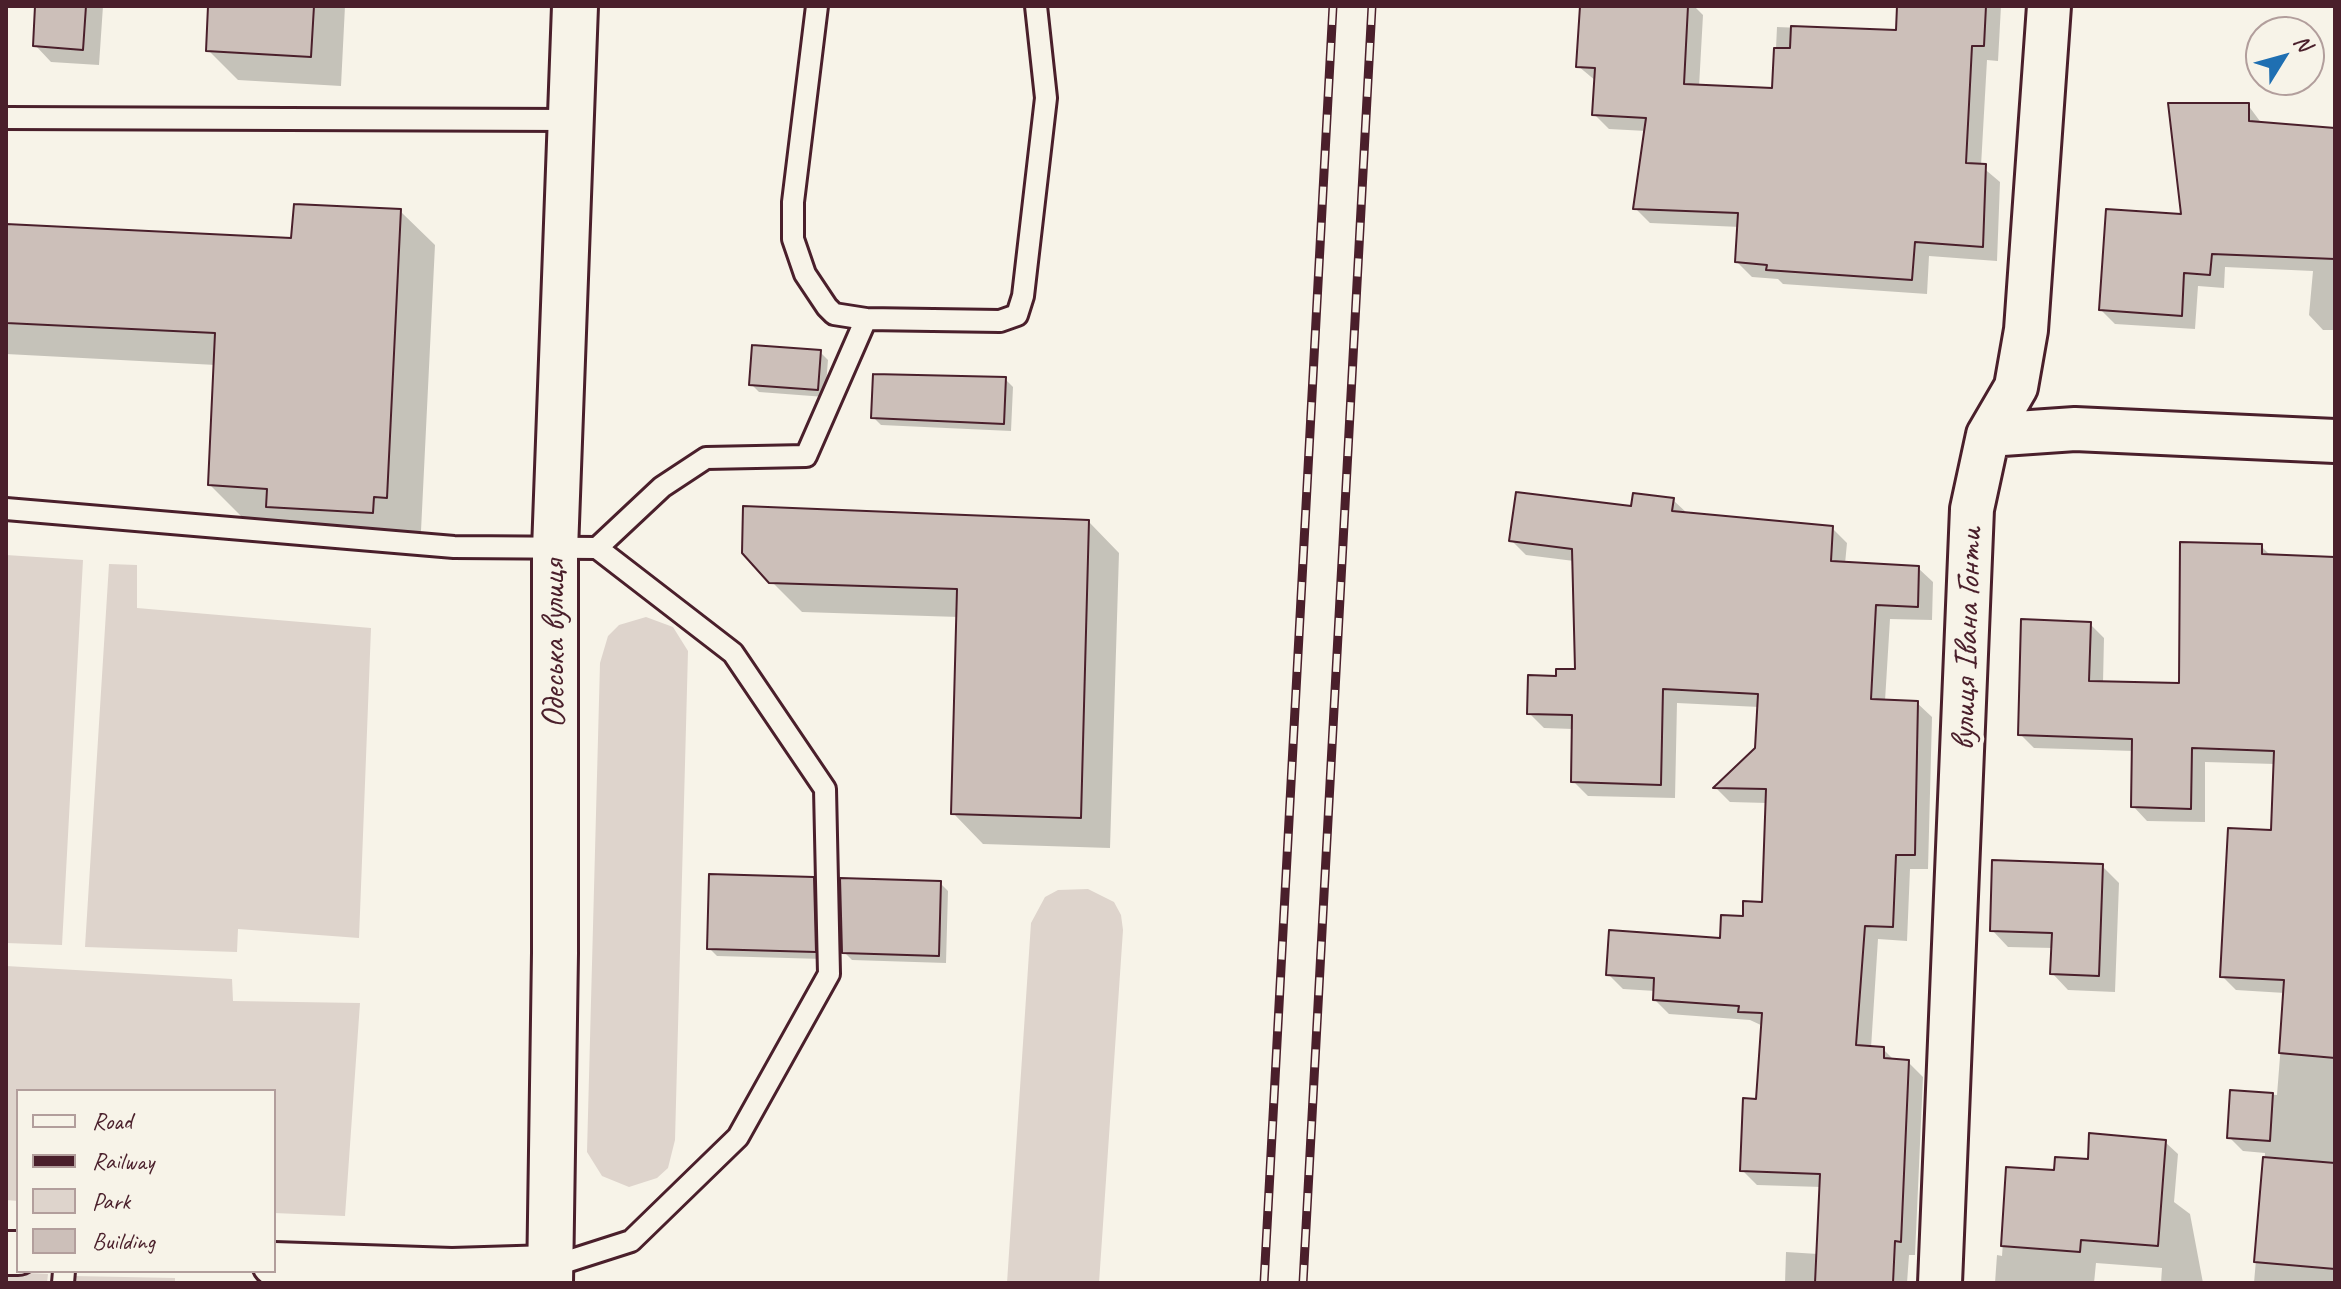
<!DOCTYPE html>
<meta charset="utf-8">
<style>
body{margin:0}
#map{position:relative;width:2341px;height:1289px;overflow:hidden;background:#f7f3e8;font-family:Caveat,sans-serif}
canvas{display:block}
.frame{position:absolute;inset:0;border:8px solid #4a1f2b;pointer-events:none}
.legend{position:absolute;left:16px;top:1089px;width:260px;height:184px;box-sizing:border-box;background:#f7f3e8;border:2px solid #b29e9c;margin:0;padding:10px 14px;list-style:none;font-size:24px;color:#4a1f2b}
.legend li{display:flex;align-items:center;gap:16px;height:40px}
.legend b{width:40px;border:2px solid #b29e9c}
.north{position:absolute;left:2245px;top:16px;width:80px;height:80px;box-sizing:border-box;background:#f7f3e8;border:2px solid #b29e9c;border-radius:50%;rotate:53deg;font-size:22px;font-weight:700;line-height:32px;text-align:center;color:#4a1f2b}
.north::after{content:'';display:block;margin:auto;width:28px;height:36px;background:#1f6fb2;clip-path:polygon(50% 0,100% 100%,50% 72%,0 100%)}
</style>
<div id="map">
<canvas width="2341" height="1289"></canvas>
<div class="frame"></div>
<ul class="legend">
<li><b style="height:10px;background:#f7f3e8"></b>Road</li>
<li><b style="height:10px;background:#4a1f2b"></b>Railway</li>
<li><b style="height:22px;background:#ded4cc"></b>Park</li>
<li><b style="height:22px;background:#ccbfb9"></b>Building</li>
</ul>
<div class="north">N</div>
</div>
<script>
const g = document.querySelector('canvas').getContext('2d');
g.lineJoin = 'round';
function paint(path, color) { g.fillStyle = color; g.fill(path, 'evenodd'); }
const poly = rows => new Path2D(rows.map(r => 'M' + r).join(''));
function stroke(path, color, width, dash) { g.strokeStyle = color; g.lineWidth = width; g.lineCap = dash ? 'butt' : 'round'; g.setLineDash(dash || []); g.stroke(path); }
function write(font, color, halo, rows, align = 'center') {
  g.font = font + ' Caveat,sans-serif'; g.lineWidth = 8; g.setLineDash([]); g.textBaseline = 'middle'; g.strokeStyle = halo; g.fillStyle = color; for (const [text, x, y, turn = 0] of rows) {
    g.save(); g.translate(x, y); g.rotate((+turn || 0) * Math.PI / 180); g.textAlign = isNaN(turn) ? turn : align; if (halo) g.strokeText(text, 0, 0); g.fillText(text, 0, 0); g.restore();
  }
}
paint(poly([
 [6,555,83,560,62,945,6,943],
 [109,564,137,565,137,608,371,628,359,938,238,929,237,952,85,947],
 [646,617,673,627,688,651,675,1140,668,1168,657,1178,629,1187,602,1176,587,1152,600,663,608,636,619,625],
 [1088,889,1114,902,1121,915,1123,930,1099,1283,1007,1283,1031,923,1045,897,1058,890],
 [6,966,232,979,233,1001,360,1003,345,1216,274,1213,274,1091,18,1091,18,1201,6,1200],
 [6,1272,48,1274,47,1283,6,1283],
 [74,1276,175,1278,175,1283,74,1283]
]), '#ded4cc');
paint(poly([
 [37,6,103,6,99,65,51,62,35,45],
 [210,6,345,6,341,86,238,80,208,50],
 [1582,6,1694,6,1703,15,1699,87,1774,91,1777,27,1898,32,1899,6,2001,6,1998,61,1987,60,1981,166,2000,182,1997,261,1929,256,1927,294,1783,284,1778,279,1752,277,1737,262,1740,227,1650,223,1635,208,1646,131,1609,129,1594,114,1596,81,1578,66],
 [2248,105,2262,124,2335,130,2335,330,2323,330,2309,315,2313,271,2225,267,2224,288,2198,286,2195,329,2115,324,2101,310,2183,217],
 [400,211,435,245,421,531,408,531,407,547,302,541,283,521,244,519,210,485,216,365,6,354,6,226,293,241],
 [820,352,828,360,825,397,759,392,751,384],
 [1005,379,1013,387,1011,431,881,425,873,417],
 [1673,500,1688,514,1832,528,1847,543,1845,564,1918,568,1933,582,1932,620,1890,619,1885,701,1917,703,1932,717,1928,869,1910,869,1907,941,1878,939,1871,1048,1883,1049,1895,1061,1908,1062,1923,1077,1915,1255,1909,1255,1907,1283,1785,1283,1786,1252,1818,1254,1821,1187,1757,1185,1742,1170,1758,1101,1763,1026,1750,1020,1669,1014,1655,1000,1655,991,1623,989,1608,974,1722,940,1764,904,1767,803,1730,802,1716,788,1757,749,1759,707,1677,703,1675,798,1588,796,1573,781,1573,729,1544,728,1529,713,1558,678,1577,671,1574,561,1526,555,1511,540],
 [1089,522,1119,553,1110,848,983,844,953,813,959,617,802,612,771,581],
 [2261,546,2272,557,2335,559,2335,1283,2254,1283,2265,1153,2243,1151,2229,1137,2232,1092,2277,1095,2285,993,2236,990,2222,976,2273,832,2275,764,2205,762,2205,822,2147,821,2133,806,2134,751,2034,748,2020,734,2090,624,2104,638,2103,683,2181,685],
 [2102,866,2119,883,2115,992,2068,990,2052,973,2053,948,2008,947,1992,930],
 [813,879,821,887,823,959,717,956,709,948],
 [940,883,948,891,946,963,852,960,844,952],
 [2165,1142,2178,1154,2174,1202,2190,1214,2203,1283,2161,1283,2162,1268,2096,1263,2094,1283,1995,1283,1997,1255,2002,1256,2008,1169,2056,1172]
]), '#0003');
const building = poly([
 [35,6,86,6,83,50,33,46,35,6],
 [208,6,314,6,311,57,206,51,208,6],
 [1580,6,1688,6,1684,84,1772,88,1774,48,1790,48,1791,26,1896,30,1897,6,1986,6,1984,46,1972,46,1966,163,1986,164,1983,247,1915,242,1912,280,1766,270,1767,265,1735,262,1738,213,1633,209,1646,118,1592,115,1595,68,1576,67,1580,6],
 [2168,103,2249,103,2249,121,2335,128,2335,259,2212,254,2210,275,2184,273,2182,316,2099,310,2106,209,2181,214,2168,103],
 [294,204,401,209,387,498,374,497,373,513,266,507,267,489,208,485,215,333,6,323,6,224,291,238,294,204],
 [752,345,821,350,818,390,749,385,752,345],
 [873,374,1006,377,1004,424,871,418,873,374],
 [1516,492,1631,506,1633,493,1674,498,1672,511,1833,526,1831,561,1919,566,1918,607,1876,605,1871,699,1918,701,1915,855,1896,855,1893,927,1865,926,1856,1045,1884,1047,1884,1058,1909,1060,1901,1242,1895,1241,1893,1283,1815,1283,1820,1174,1740,1171,1743,1098,1756,1099,1762,1013,1738,1012,1739,1006,1653,1000,1654,978,1606,975,1609,930,1720,938,1721,915,1743,916,1743,901,1762,902,1766,789,1713,788,1755,748,1758,694,1663,689,1661,785,1571,782,1572,715,1527,714,1528,675,1556,676,1556,669,1575,669,1572,549,1509,541,1516,492],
 [743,506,1089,520,1081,818,951,814,957,589,769,583,742,553,743,506],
 [2180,542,2262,544,2262,554,2335,557,2335,1058,2279,1053,2284,980,2220,977,2228,828,2271,830,2274,751,2192,748,2191,809,2131,807,2132,739,2018,735,2021,619,2091,622,2089,681,2179,683,2180,542],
 [1992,860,2103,864,2099,976,2050,974,2052,933,1990,931,1992,860],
 [709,874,814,877,816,952,707,949,709,874],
 [840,878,941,881,939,956,842,953,840,878],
 [2230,1090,2273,1093,2270,1141,2227,1138,2230,1090],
 [2089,1133,2166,1140,2158,1246,2081,1240,2080,1252,2001,1246,2006,1167,2054,1170,2055,1157,2088,1159,2089,1133],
 [2263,1157,2335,1163,2335,1269,2254,1262,2263,1157]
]);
paint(building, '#ccbfb9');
stroke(building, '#4a1f2b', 2);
const service = poly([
 [817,6,793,202,793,239,805,274,827,307,834,314,866,319],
 [6,118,569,120],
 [6,509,454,547,597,548,733,653,825,789,829,974,738,1137,631,1241,550,1267],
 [597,548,662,487,706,458,806,456,866,319,1000,321,1017,315,1023,296,1046,98,1036,6],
 [63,1283,64,1271]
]);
const minor = poly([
 [1988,435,2075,429,2335,441],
 [6,1253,18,1253],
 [274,1264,452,1270,550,1267],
 [1940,1283,1972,509,1988,435,2016,387,2026,330,2049,6]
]);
const secondary = poly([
 [550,1283,555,953,555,550,575,6]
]);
stroke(service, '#4a1f2b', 26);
stroke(minor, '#4a1f2b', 48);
stroke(secondary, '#4a1f2b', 50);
stroke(service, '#f7f3e8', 20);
stroke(minor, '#f7f3e8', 42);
stroke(secondary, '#f7f3e8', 44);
const rail = poly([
 [1264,1283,1333,6],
 [1303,1283,1372,6]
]);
stroke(rail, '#4a1f2b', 9);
stroke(rail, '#f7f3e8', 6, [18]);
write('34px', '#4a1f2b', '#f7f3e8', [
 ["вулиця Івана Гонти",1968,639,-88],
 ["Одеська вулиця",555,644,-90]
]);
</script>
